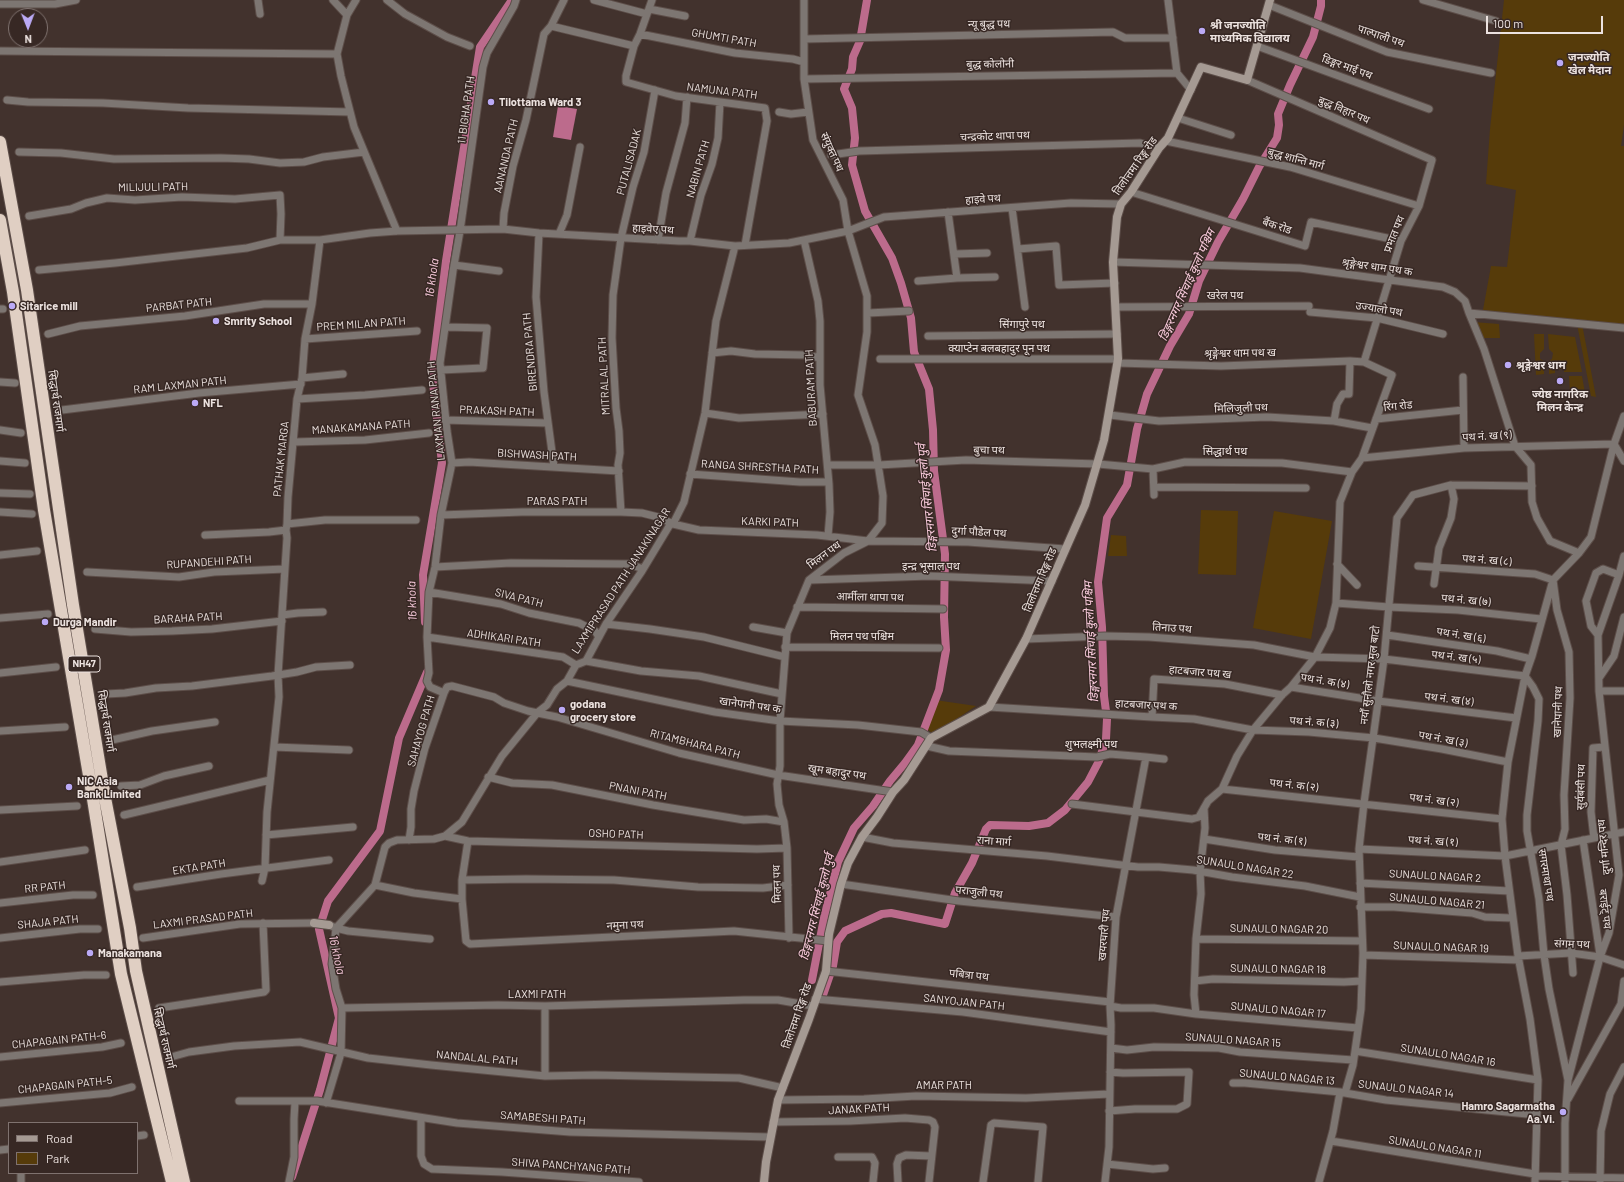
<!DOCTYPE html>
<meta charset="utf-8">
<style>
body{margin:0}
#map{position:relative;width:1624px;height:1182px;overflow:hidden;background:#42322d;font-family:Barlow,sans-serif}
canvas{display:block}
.legend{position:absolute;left:8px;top:1122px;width:130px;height:52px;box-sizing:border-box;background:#372824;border:1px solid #7f726f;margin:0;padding:5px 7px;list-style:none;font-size:12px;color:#ece2df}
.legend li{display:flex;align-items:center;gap:8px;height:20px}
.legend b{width:20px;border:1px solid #7f726f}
.north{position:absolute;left:8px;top:8px;width:40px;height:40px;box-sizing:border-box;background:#372824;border:1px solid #7f726f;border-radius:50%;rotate:179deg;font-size:11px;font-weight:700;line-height:16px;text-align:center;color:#ece2df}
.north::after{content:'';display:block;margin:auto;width:14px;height:18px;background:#bbaaf6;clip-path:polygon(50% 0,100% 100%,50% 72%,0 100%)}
.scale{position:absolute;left:1486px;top:16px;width:117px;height:18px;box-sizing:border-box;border:2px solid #ece2df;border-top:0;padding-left:5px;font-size:12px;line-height:14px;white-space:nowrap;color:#ece2df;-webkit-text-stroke:3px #372824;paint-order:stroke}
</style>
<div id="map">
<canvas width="1624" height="1182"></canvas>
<ul class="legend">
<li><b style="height:5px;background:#a59a93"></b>Road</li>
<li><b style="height:11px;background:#563b0a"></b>Park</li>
</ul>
<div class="north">N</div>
<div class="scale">100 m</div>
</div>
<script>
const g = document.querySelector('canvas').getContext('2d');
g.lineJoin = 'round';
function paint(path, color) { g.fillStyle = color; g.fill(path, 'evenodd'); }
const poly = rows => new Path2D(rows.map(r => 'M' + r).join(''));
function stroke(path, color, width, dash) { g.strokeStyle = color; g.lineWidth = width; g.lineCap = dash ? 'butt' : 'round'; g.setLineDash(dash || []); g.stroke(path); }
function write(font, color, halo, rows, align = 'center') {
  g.font = font + ' Barlow,"Noto Sans Devanagari",sans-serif'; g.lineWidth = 3; g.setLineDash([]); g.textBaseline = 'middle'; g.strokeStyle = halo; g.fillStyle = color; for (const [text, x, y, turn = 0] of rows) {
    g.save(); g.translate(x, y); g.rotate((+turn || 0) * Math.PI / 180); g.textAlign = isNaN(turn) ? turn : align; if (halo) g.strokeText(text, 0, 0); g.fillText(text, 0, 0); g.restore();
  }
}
paint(poly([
 [1504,0,1624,0,1624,125,1621,146,1624,146,1624,328,1582,324,1596,397,1591,396,1577,324,1483,310,1491,266,1507,267,1516,190,1486,184,1490,129],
 [1473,322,1499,324,1500,338,1480,338],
 [1534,334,1544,334,1544,349,1540,353,1540,359,1544,361,1544,374,1536,375],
 [1548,334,1575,337,1582,372,1564,372,1564,369,1555,369,1555,373,1549,374,1549,361,1552,359,1553,353,1549,349],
 [1569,376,1582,376,1585,393,1570,392],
 [1201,510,1238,511,1236,575,1198,574],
 [1274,511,1332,521,1311,639,1253,628],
 [1111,535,1126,536,1127,556,1108,556],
 [935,700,976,706,934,734,925,728]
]), '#563b0a');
paint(poly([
 [558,106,577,109,571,140,553,137]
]), '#bc6b8c');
stroke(poly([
 [425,622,423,575,442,463,432,374,446,261,480,47,512,0],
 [812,980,824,918,838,862,854,828,873,806,890,781,905,763,918,745,939,690,946,650,944,617,945,554,934,471,933,430,929,389,914,352,911,318,901,283,892,258,865,211,852,165,855,138,852,108,844,89,852,69,853,57,860,41,867,0],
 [822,998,833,966,837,942,845,931,882,914,891,913,945,924,955,893,972,863,986,829,990,825,1029,826,1048,823,1065,810,1088,782,1099,761,1106,739,1107,719,1104,696,1102,627,1098,582,1107,518,1127,485,1137,429,1147,394,1170,346,1189,314,1199,281,1218,242,1243,199,1259,167,1277,138,1279,125,1278,114,1290,85,1313,37,1321,6,1321,0],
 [292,1177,320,1090,339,1018,319,929,328,901,380,831,399,738,427,672]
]), '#bc6b8c', 8);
const street = poly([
 [258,0,260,14],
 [333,0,347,15],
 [356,0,347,15,337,54,341,76,354,127,397,231],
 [387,0,405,14,447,37,470,46],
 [594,0,647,14],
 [652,0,640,34,634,46,626,76,626,82,676,96,765,108,767,121,745,245],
 [1168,0,1177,73,1191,90],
 [1423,0,1496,21],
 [0,4,55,4,76,0],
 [1269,5,1387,52,1491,73],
 [649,9,685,16],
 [551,26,634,46],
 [640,34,735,53,793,59,804,62],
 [804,39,1113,32,1125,38,1173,38],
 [1257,46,1429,109],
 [1,51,337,54],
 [804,79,1177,73],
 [1247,80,1432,160,1419,206,1401,241,1364,362],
 [7,100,28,102,103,103,188,108,350,112],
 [779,112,791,114,808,112],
 [1178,118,1231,135],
 [1166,141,1290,167,1419,206],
 [19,152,61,153,114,159,221,158,249,159,280,163,304,162,323,157,364,152],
 [831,155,859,151,1140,143,1159,148],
 [1131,192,1305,246,1311,222,1401,241],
 [1012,208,1025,307],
 [29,216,71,209,86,203,107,198,135,200,182,197,235,199,280,195,281,214,280,240],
 [503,229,504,213,513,166,526,120,544,34,551,26,564,0],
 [539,233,536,297,544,392,554,467],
 [559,234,567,215,580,147],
 [658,240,666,193,685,123,687,97],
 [804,240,818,301,820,321,820,385,829,484,830,512,828,536],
 [690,241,701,195,712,164,718,138,720,102],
 [1018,249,1056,246,1059,285,1115,283],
 [954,254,987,253],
 [1113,262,1300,268,1390,280,1443,287,1455,292,1465,301,1469,313,1624,328],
 [454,265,499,271],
 [39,270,115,263,247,248,280,240,320,240,370,233,397,231,503,229,539,233,679,241,690,241,735,246,789,243,848,231,884,217,1071,203,1121,204],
 [957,278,995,277],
 [918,281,957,278,948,212],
 [1116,307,1309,306],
 [0,309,3,309],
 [1310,312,1377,318,1443,334],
 [868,313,909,311],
 [1469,313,1484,349,1515,446,1531,465,1532,502,1537,518,1550,541,1579,553],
 [48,334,80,326,185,316,264,304,312,304],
 [928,336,1117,334],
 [305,339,417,331],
 [712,353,731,351,755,354,806,355,820,358],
 [880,359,1118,359],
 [1118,363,1221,366,1350,361,1364,362,1392,375,1362,458,1352,472,1340,502,1336,603,1330,628,1315,657,1291,687,1282,695,1253,730,1237,756,1222,789],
 [441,370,483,368,487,328,445,327],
 [1463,377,1464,448],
 [302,378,343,374],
 [0,382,15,383],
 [297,399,365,395,422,390],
 [62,410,199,393,301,384],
 [705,413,739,418,823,414],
 [1110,415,1159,421,1267,417,1334,421,1372,428],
 [1376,419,1463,410],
 [445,420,547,423],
 [1334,421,1337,404,1343,394,1349,394,1350,361],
 [0,430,21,433],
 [294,442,365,440,429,433],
 [1614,444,1624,461],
 [1362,458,1464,448,1614,444],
 [0,461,25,463],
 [452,463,469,462,619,471],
 [828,465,879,465,966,460,1098,464,1153,469,1185,462,1282,463,1352,472],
 [1153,469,1154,495],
 [690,474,800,482,828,482],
 [1154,487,1306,488],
 [0,493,30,494],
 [0,512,32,514],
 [621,512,618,465,620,453,619,431,616,408,612,338,613,295,621,238,633,187,644,152,655,90],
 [441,515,522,512,621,512,642,513,658,517,671,523],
 [287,524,325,520,416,520],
 [673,524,699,530,817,535,868,541,968,542,1065,549],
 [205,535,269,532,286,530],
 [0,555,37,551],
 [1337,564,1357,585],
 [1418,566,1535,574,1553,580,1557,610,1569,652,1570,698,1564,795,1565,829,1561,845,1567,895,1573,973],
 [435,567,511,563,629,564,643,569],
 [87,572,179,577,214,572,285,569],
 [810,580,930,576,1052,581],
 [1434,584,1439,548,1451,518,1454,499,1451,485],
 [429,592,501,604,529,613,579,623,595,631,599,637],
 [1336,603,1389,607,1458,610,1541,619],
 [797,607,943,609],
 [282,615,298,613,323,612],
 [0,618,48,614],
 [606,624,650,629,704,637,785,657],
 [753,627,787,633],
 [95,629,131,632,172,631,212,629,282,621],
 [1387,635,1497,651,1531,659],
 [1598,635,1591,626,1586,601,1596,573,1603,569,1619,575],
 [427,637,563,657,576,665],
 [1026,639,1105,636,1149,637,1254,645,1315,657,1384,659,1525,676,1533,687,1539,699,1538,721,1527,815,1527,831,1539,899,1544,955,1549,989,1568,1080],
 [785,647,939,648],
 [586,661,641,671,699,676,782,694],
 [0,673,56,667],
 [1599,678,1614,656,1624,617],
 [567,681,715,712,780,721,858,725,921,732,931,738],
 [1291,687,1378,701,1516,718],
 [1599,691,1624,691],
 [444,693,447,687,452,686,494,697,504,703,528,711,557,717,679,753,778,775,893,792],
 [106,694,125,693,156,688,192,686,272,676,297,672,316,667,350,665],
 [989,707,1152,717,1194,719,1253,730,1309,732,1374,738,1442,749,1508,762],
 [1152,717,1154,679,1225,684,1282,695],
 [0,731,65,727],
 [112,740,152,731,215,722],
 [927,746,949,751,1097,757,1110,754,1146,757,1116,917,1110,1006,1111,1025,1109,1147,1105,1182],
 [274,747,349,750],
 [1146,757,1164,759],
 [488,777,512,783,552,785,653,805,744,820,766,819,784,822],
 [121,786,140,785,164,776,209,766],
 [1222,789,1502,819],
 [1072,804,1192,819,1199,817,1208,801,1222,789],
 [0,810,77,806],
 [124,815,270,780],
 [266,835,353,827],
 [445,836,468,841,757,849,787,848],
 [862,837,893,843,1047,856,1138,867,1159,867,1193,870,1232,877,1305,886,1360,897],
 [1594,838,1591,812,1593,748,1604,747],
 [1204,839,1275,850,1359,857],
 [409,840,411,827,411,809,414,791,425,748,444,693,430,687,427,681,429,673,427,637,429,592,435,567,441,515,452,463,447,431,440,363,453,271,460,231,483,67,487,53,514,6,516,0],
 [1583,840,1600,955],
 [468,841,462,880,526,879,614,880,698,887,763,888,788,885],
 [1359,849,1505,856,1624,832],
 [0,862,85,850],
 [262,881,265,868,267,812,279,697,278,675,287,538,286,530,287,524,288,497,297,399,302,378,305,339,312,304,320,240],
 [1360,883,1509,891],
 [841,884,959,901,1116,917],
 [375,885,414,893,462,899,462,880],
 [137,887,221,874,329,860],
 [462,899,466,941,470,944,734,931,828,941],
 [0,903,73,895,93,895],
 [1360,907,1394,907,1472,913,1485,917,1512,918],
 [329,925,336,928,375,885,385,847,389,843,397,840,434,839,445,836,462,822,502,756,538,712,547,705,557,689,567,681,576,665,586,661,606,624,642,571,671,523,673,524,684,502,705,413,716,321,735,246],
 [0,938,80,929,98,929],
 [143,938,240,924,314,923],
 [789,938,787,848,784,822,779,805,777,784,780,766,780,721,787,633,809,580,844,553,868,541,882,523,883,496,875,445,858,395,867,332,867,296,848,231,843,200,813,140,804,79,804,0],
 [430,939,348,931,336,928,332,964,336,989,342,1008,498,1005,545,1006,744,1000,778,1000,813,1006],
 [1196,939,1362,941],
 [1363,955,1519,960],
 [1518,956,1571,953,1600,957,1624,965],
 [826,971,1110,1002],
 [1195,981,1213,979,1344,982,1361,981],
 [0,982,84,975,106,975],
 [815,999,963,1012,1111,1032],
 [1110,1006,1121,1008,1154,1008,1196,1014,1358,1028],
 [159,1008,264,992,266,990,263,923],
 [1196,1014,1194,995,1196,939,1201,894,1200,871,1205,828,1204,808],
 [1111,1048,1127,1050,1154,1047,1219,1048,1240,1052,1353,1060],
 [1355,1051,1538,1080],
 [0,1057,102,1047,121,1043],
 [171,1057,189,1052,234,1046,300,1042,368,1058,431,1065,545,1076,595,1075,739,1078,783,1088],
 [545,1076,545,1006],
 [1233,1083,1245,1083,1340,1092],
 [1345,1093,1386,1100,1537,1115],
 [1568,1099,1621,1004,1624,981],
 [778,1100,864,1099,916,1096,1026,1098,1109,1094],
 [239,1101,317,1101,457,1123,570,1132,770,1137],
 [0,1103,110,1093,132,1087],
 [326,1103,341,1053,342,1008],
 [1109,1111,1135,1109,1177,1109,1187,1104,1189,1072,1123,1073,1110,1072],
 [421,1118,421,1156,424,1164,432,1169,502,1172,639,1182],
 [773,1122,850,1121,905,1118,929,1120,933,1122,935,1127,929,1182],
 [137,1136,144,1135],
 [1331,1141,1535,1174],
 [0,1150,9,1149],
 [838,1157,872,1157,875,1163,873,1182],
 [1107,1164,1153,1169,1165,1168],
 [1535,1176,1624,1178],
 [21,1182,21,1173],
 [289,1182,294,1157,294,1119,295,1102],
 [898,1182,897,1164,899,1158,906,1155,931,1156],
 [983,1182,991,1125,994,1123,1043,1127,1038,1182],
 [1319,1182,1333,1131,1340,1092,1345,1093,1353,1065,1361,1009,1363,953,1359,849,1364,803,1384,659,1397,518,1413,495,1451,485,1532,486],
 [1535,1182,1538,1080,1530,1019,1518,956,1505,856,1502,819,1508,762,1525,676,1532,656,1553,580,1579,553,1591,537,1614,444,1624,416],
 [1565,1182,1565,1123,1568,1080,1600,957,1609,933,1619,875,1599,691,1598,635,1619,575,1624,556],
 [1600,1182,1601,1131,1610,1094,1624,1067]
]);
const secondary = poly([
 [314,923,329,925],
 [764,1182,766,1162,778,1100,809,1019,826,971,829,934,841,884,848,863,862,837,877,817,893,792,904,780,931,738,989,707,1026,639,1085,505,1104,440,1118,359,1113,262,1117,217,1121,204,1131,192,1159,148,1168,138,1201,67,1247,80,1270,0]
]);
const highway = poly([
 [0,142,27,290,73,605,105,798,130,928,136,971,184,1182],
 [0,220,13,292,44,510,93,799,121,974,172,1182]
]);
stroke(street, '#5d4e49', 9);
stroke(secondary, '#5d4e49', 10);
stroke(highway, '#5d4e49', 14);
stroke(street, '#7d7672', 7);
stroke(secondary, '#a59a93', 8);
stroke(highway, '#e0cfc3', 12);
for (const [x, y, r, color] of [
 [1202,31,4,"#bbaaf6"],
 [1560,63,4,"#bbaaf6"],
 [491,102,4,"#bbaaf6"],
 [12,306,4,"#bbaaf6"],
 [216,321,4,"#bbaaf6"],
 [1508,365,4,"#bbaaf6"],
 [1560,381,4,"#bbaaf6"],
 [195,403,4,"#bbaaf6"],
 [45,622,4,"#bbaaf6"],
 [562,710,4,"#bbaaf6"],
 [69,787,4,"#bbaaf6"],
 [90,953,4,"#bbaaf6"],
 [1563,1112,4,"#bbaaf6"]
]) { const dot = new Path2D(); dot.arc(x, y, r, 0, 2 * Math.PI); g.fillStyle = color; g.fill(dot); stroke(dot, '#372824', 1.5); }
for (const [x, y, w] of [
 [84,664,32]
]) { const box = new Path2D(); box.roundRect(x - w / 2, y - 8, w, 16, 3); g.fillStyle = '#372824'; g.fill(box); stroke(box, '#ece2df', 1); }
write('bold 10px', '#ece2df', null, [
 ["NH47",84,664]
]);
write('11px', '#ece2df', '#372824', [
 ["न्यू बुद्ध पथ",989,24,-1],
 ["पाल्पाली पथ",1381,36,19],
 ["GHUMTI PATH",724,38,10],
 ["बुद्ध कोलोनी",990,64,-1],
 ["डिङ्गर माई पथ",1347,67,20],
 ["NAMUNA PATH",722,91,7],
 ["11 BIGHA PATH",466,110,-82],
 ["बुद्ध विहार पथ",1344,110,23],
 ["चन्द्रकोट थापा पथ",995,136,-2],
 ["संयुक्त पथ",832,152,66],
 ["AANANDA PATH",506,156,-77],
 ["बुद्ध शान्ति मार्ग",1296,159,15],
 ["PUTALISADAK",629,162,-75],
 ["तिलोत्तमा रिङ्ग रोड",1135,166,-55],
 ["NABIN PATH",698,169,-74],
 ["MILIJULI PATH",153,187,-1],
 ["हाइवे पथ",983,199,-4],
 ["बैंक रोड",1277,226,18],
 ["हाइवेए पथ",653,229,3],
 ["प्रभात पथ",1394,234,-68],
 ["श्रृङ्गेश्वर धाम पथ क",1377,267,8],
 ["खरेल पथ",1225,295],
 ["PARBAT PATH",179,305,-6],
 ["उज्यालो पथ",1379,309,9],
 ["PREM MILAN PATH",361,324,-4],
 ["सिंगापुरे पथ",1022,324],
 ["क्याप्टेन बलबहादुर पून पथ",999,348],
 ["BIRENDRA PATH",530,352,-95],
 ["श्रृङ्गेश्वर धाम पथ ख",1240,353,-1],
 ["MITRALAL PATH",604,376,-93],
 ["RAM LAXMAN PATH",180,385,-6],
 ["BABURAM PATH",811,388,-93],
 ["सिद्धार्थ राजमार्ग",56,401,82],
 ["रिंग रोड",1398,406,-6],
 ["मिलिजुली पथ",1241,408,-2],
 ["LAXMAN RANA PATH",436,411,-96],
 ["PRAKASH PATH",497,411,2],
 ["MANAKAMANA PATH",361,427,-4],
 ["पथ नं. ख (९)",1487,436,-3],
 ["बुचा पथ",989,450,1],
 ["सिद्धार्थ पथ",1225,451],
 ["BISHWASH PATH",537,455,3],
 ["PATHAK MARGA",281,459,-84],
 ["RANGA SHRESTHA PATH",760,467,3],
 ["PARAS PATH",557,501],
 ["KARKI PATH",770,522,2],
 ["दुर्गा पौडेल पथ",979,532,3],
 ["मिलन पथ",824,555,-36],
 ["पथ नं. ख (८)",1487,560,4],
 ["RUPANDEHI PATH",209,562,-4],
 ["इन्द्र भूसाल पथ",931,566],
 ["तिलोत्तमा रिङ्ग रोड",1040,580,-67],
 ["LAXMIPRASAD PATH JANAKINAGAR",621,581,-57],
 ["आर्मीला थापा पथ",870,597,1],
 ["SIVA PATH",519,598,14],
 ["पथ नं. ख (७)",1466,600,5],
 ["BARAHA PATH",188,618,-3],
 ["तिनाउ पथ",1172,628,4],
 ["पथ नं. ख (६)",1461,635,9],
 ["मिलन पथ पश्चिम",862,636],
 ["ADHIKARI PATH",504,638,8],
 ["पथ नं. ख (५)",1456,657,7],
 ["हाटबजार पथ ख",1200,672,5],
 ["नयाँ सुनौलो नगर मुल बाटो",1370,675,-83],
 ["पथ नं. क (४)",1325,681,9],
 ["पथ नं. ख (४)",1449,699,7],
 ["खानेपानी पथ क",750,705,8],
 ["हाटबजार पथ क",1146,705,3],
 ["खानेपानी पथ",1558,712,-88],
 ["सिद्धार्थ राजमार्ग",106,721,81],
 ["पथ नं. क (३)",1314,722,4],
 ["SAHAYOG PATH",421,731,-74],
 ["पथ नं. ख (३)",1443,739,10],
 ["RITAMBHARA PATH",695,744,14],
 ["शुभलक्ष्मी पथ",1091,744],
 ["खूम बहादुर पथ",837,772,8],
 ["पथ नं. क (२)",1294,785,6],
 ["सुर्यबंसी पथ",1581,787,-89],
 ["PNANI PATH",638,791,11],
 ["पथ नं. ख (२)",1434,800,7],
 ["OSHO PATH",616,834,2],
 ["पथ नं. क (१)",1282,839,6],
 ["राना मार्ग",994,841,4],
 ["पथ नं. ख (१)",1433,841,3],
 ["दुर्गा मन्दिर पथ",1604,847,-96],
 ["EKTA PATH",199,867,-9],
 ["SUNAULO NAGAR 22",1245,867,9],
 ["सगरमाथा पथ",1546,875,81],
 ["SUNAULO NAGAR 2",1435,876,3],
 ["मिलन पथ",777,884,-92],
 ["RR PATH",45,887,-6],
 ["पराजुली पथ",979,892,6],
 ["SUNAULO NAGAR 21",1437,901,5],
 ["बराईट् पथ",1605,909,83],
 ["LAXMI PRASAD PATH",203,919,-7],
 ["SHAJA PATH",48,922,-6],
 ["नमुना पथ",625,925,-3],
 ["SUNAULO NAGAR 20",1279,929,1],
 ["खयरघारी पथ",1104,935,-85],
 ["संगम पथ",1572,944,2],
 ["SUNAULO NAGAR 19",1441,947,2],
 ["SUNAULO NAGAR 18",1278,969,1],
 ["पबित्रा पथ",969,975,6],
 ["LAXMI PATH",537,994],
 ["SANYOJAN PATH",964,1002,6],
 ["SUNAULO NAGAR 17",1278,1010,5],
 ["तिलोत्तमा रिङ्ग रोड",797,1016,-71],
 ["सिद्धार्थ राजमार्ग",164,1038,77],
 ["CHAPAGAIN PATH-6",59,1040,-6],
 ["SUNAULO NAGAR 15",1233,1040,4],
 ["SUNAULO NAGAR 16",1448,1055,9],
 ["NANDALAL PATH",477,1058,5],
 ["SUNAULO NAGAR 13",1287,1077,5],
 ["CHAPAGAIN PATH-5",65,1085,-6],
 ["AMAR PATH",944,1085],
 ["SUNAULO NAGAR 14",1406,1089,6],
 ["JANAK PATH",859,1109,-3],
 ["SAMABESHI PATH",543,1118,4],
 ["SUNAULO NAGAR 11",1435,1147,9],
 ["SHIVA PANCHYANG PATH",571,1166,4]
]);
write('bold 11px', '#ece2df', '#372824', [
 ["श्री जनज्योति",1210,25],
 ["माध्यमिक विद्यालय",1210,38],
 ["जनज्योति",1568,57],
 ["खेल मैदान",1568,70],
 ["Tilottama Ward 3",499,102],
 ["Sitarice mill",20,306],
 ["Smrity School",224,321],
 ["श्रृङ्गेश्वर धाम",1516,365],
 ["ज्येष्ठ नागरिक",1560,394,"center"],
 ["मिलन केन्द्र",1560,407,"center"],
 ["NFL",203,403],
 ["Durga Mandir",53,622],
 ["godana",570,704],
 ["grocery store",570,717],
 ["NIC Asia",77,781],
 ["Bank Limited",77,794],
 ["Manakamana",98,953],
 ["Hamro Sagarmatha",1555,1106,"right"],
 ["Aa.Vi.",1555,1119,"right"]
], 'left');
write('italic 12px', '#faccdd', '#372824', [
 ["16 khola",432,278,-82],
 ["डिङ्गरनगर सिंचाई कुलो पश्चिम",1187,285,-66],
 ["डिङ्गरनगर सिंचाई कुलो पुर्व",927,498,-96],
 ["16 khola",412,601,-92],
 ["डिङ्गरनगर सिंचाई कुलो पश्चिम",1091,642,-93],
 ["डिङ्गरनगर सिंचाई कुलो पुर्व",817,907,-76],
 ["16 khola",337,955,78]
]);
</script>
